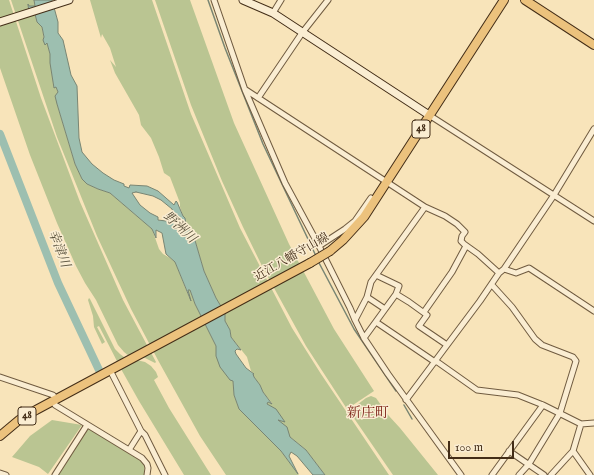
<!DOCTYPE html>
<meta charset="utf-8">
<style>
body{margin:0}
#map{position:relative;width:594px;height:475px;overflow:hidden;background:#f8e4ba;font-family:"IM FELL English",serif}
canvas{display:block}
.scale{position:absolute;left:448px;top:441px;width:66px;height:18px;box-sizing:border-box;border:2px solid #432d17;border-top:0;padding-left:5px;font-size:12px;line-height:14px;white-space:nowrap;color:#432d17;-webkit-text-stroke:3px #faedd2;paint-order:stroke}
</style>
<div id="map">
<canvas width="594" height="475"></canvas>
<div class="scale">100 m</div>
</div>
<script>
const g = document.querySelector('canvas').getContext('2d');
g.lineJoin = 'round';
function paint(path, color) { g.fillStyle = color; g.fill(path, 'evenodd'); }
const poly = rows => new Path2D(rows.map(r => 'M' + r).join(''));
function stroke(path, color, width, dash) { g.strokeStyle = color; g.lineWidth = width; g.lineCap = dash ? 'butt' : 'round'; g.setLineDash(dash || []); g.stroke(path); }
function write(font, color, halo, rows, align = 'center') {
  g.font = font + ' "IM FELL English","Noto Serif JP",serif'; g.lineWidth = 3; g.setLineDash([]); g.textBaseline = 'middle'; g.strokeStyle = halo; g.fillStyle = color; for (const [text, x, y, turn = 0] of rows) {
    g.save(); g.translate(x, y); g.rotate((+turn || 0) * Math.PI / 180); g.textAlign = isNaN(turn) ? turn : align; if (halo) g.strokeText(text, 0, 0); g.fillText(text, 0, 0); g.restore();
  }
}
paint(poly([
 [0,0,9,0,41,98,80,202,123,300,156,362,155,363,143,357,129,356,124,352,118,345,96,300,85,283,76,266,57,223,30,155,0,68],
 [11,0,34,0,35,6,28,6,29,11,35,14,37,22,42,27,45,44,47,42,50,54,54,87,56,87,58,92,57,104,75,164,82,179,87,184,98,189,110,193,152,229,159,249,163,254,170,258,175,262,189,297,188,289,190,290,195,304,216,346,216,356,233,381,234,395,239,409,281,451,299,475,226,475,200,436,159,362,131,309,97,236,57,137],
 [90,0,152,0,191,114,240,228,292,328,321,374,389,475,325,475,306,450,290,437,284,426,278,420,270,406,267,404,267,402,272,403,263,392,260,385,254,377,252,373,253,373,251,371,247,357,231,337,230,330,225,321,225,313,216,298,204,271,194,237,186,224,185,218,183,216,180,207,180,203,170,177,164,173,159,157,151,138,141,125,139,115,115,73,110,60,116,67,110,48,102,34,101,38],
 [155,0,190,0,234,123,289,244,334,329,374,391,347,409,306,346,263,268,243,227,222,181,191,105],
 [89,298,90,299,115,349,120,354,124,357,145,362,151,366,156,372,158,377,154,380,169,408,211,475,184,475,139,401,121,369,99,326,97,327,105,342,102,344,94,327,93,316,88,300],
 [371,396,376,398,389,416,400,428,438,475,393,475,349,411,366,398],
 [52,420,82,425,48,474,39,467,12,457,30,436],
 [88,428,142,460,145,465,144,475,57,475]
]), '#bac592');
const water = poly([
 [34,0,52,0,58,22,58,33,63,40,71,75,77,86,79,138,82,152,92,164,103,173,114,180,124,184,124,186,129,188,130,185,147,186,158,191,174,205,176,201,177,202,183,216,185,218,186,224,194,237,204,271,216,298,225,313,225,321,230,330,231,337,241,350,237,349,235,351,236,354,246,368,254,374,253,374,254,377,260,385,263,392,272,404,268,402,267,404,276,409,285,422,278,420,287,427,290,437,306,450,325,475,313,475,297,456,291,452,289,456,298,474,281,451,239,409,234,395,233,381,230,380,220,367,216,356,216,346,195,304,190,290,188,290,191,301,175,262,166,254,162,233,156,230,156,238,152,229,110,193,98,189,87,184,82,179,75,164,57,104,55,96,58,92,56,87,54,88,50,63,50,54,47,43,45,45,43,40,44,37,42,27,37,22,35,14,29,11,28,5,28,4,29,6,35,6,34,0],
 [136,192,153,196,161,200,172,209,174,214,170,214,170,219,166,221,158,220,158,217,150,213,140,205,132,193,136,192]
]);
paint(water, '#9dbfb0');
stroke(water, '#798573', 1);
stroke(poly([
 [208,0,225,48,263,144,316,256],
 [318,261,354,329,396,391],
 [404,405,412,419]
]), '#798573', 1.5);
stroke(poly([
 [0,134,58,283,99,370]
]), '#9dbfb0', 8);
const street = poly([
 [214,0,245,90,285,183,319,246,350,308,355,320,364,338,388,374,461,475],
 [273,13,281,0],
 [246,90,425,207,445,216,457,224,465,232,462,236,461,241,464,244,478,254,499,273],
 [258,98,302,33,328,0],
 [429,115,594,221],
 [319,246,345,229,355,221,371,198],
 [504,269,516,273,529,268,594,311],
 [492,285,512,307,535,339,542,345,573,357,576,361,560,413,529,464,519,475],
 [396,294,409,302,427,315,419,326,447,345],
 [367,297,385,309],
 [424,312,452,272,466,246],
 [355,320,367,297,371,282,425,207],
 [376,322,435,362],
 [364,338,396,294,399,286,376,275],
 [436,361,477,390,518,395,543,405,581,424,594,423],
 [110,370,141,431,145,435,165,475],
 [0,377,53,395,56,399],
 [406,400,480,301,499,273,504,269,554,195,594,129],
 [55,405,142,458,147,464,148,468,147,475],
 [129,450,141,431],
 [509,451,544,475],
 [573,451,590,475],
 [0,473,6,475],
 [55,475,87,425],
 [492,475,543,405],
 [551,475,573,451,581,424]
]);
const secondary = poly([
 [243,0,273,13,429,115],
 [0,22,69,0]
]);
const primary = poly([
 [525,0,594,45],
 [330,251,343,240,364,217,504,0],
 [0,436,19,420,36,410,310,263]
]);
stroke(street, '#705b40', 7);
stroke(secondary, '#432d17', 9);
stroke(primary, '#432d17', 10);
stroke(street, '#faedd2', 5);
stroke(secondary, '#faedd2', 7);
stroke(primary, '#ecc27d', 8);
const primaryBridge = poly([
 [310,263,330,251]
]);
stroke(primaryBridge, '#432d17', 10, []);
stroke(primaryBridge, '#ecc27d', 8);
for (const [x, y, w] of [
 [421,129,18],
 [27,416,18]
]) { const box = new Path2D(); box.roundRect(x - w / 2, y - 9, w, 18, 3); g.fillStyle = '#faedd2'; g.fill(box); stroke(box, '#432d17', 1); }
write('bold 11px', '#432d17', null, [
 ["48",421,129],
 ["48",27,416]
]);
write('12px', '#432d17', '#faedd2', [
 ["近江八幡守山線",292,258,-30]
]);
write('italic 13px', '#5a523d', '#faedd2', [
 ["野洲川",179,228,43],
 ["幸津川",58,249,69]
]);
write('14px', '#7a1f14', '#faedd2', [
 ["新庄町",368,414]
]);
</script>
